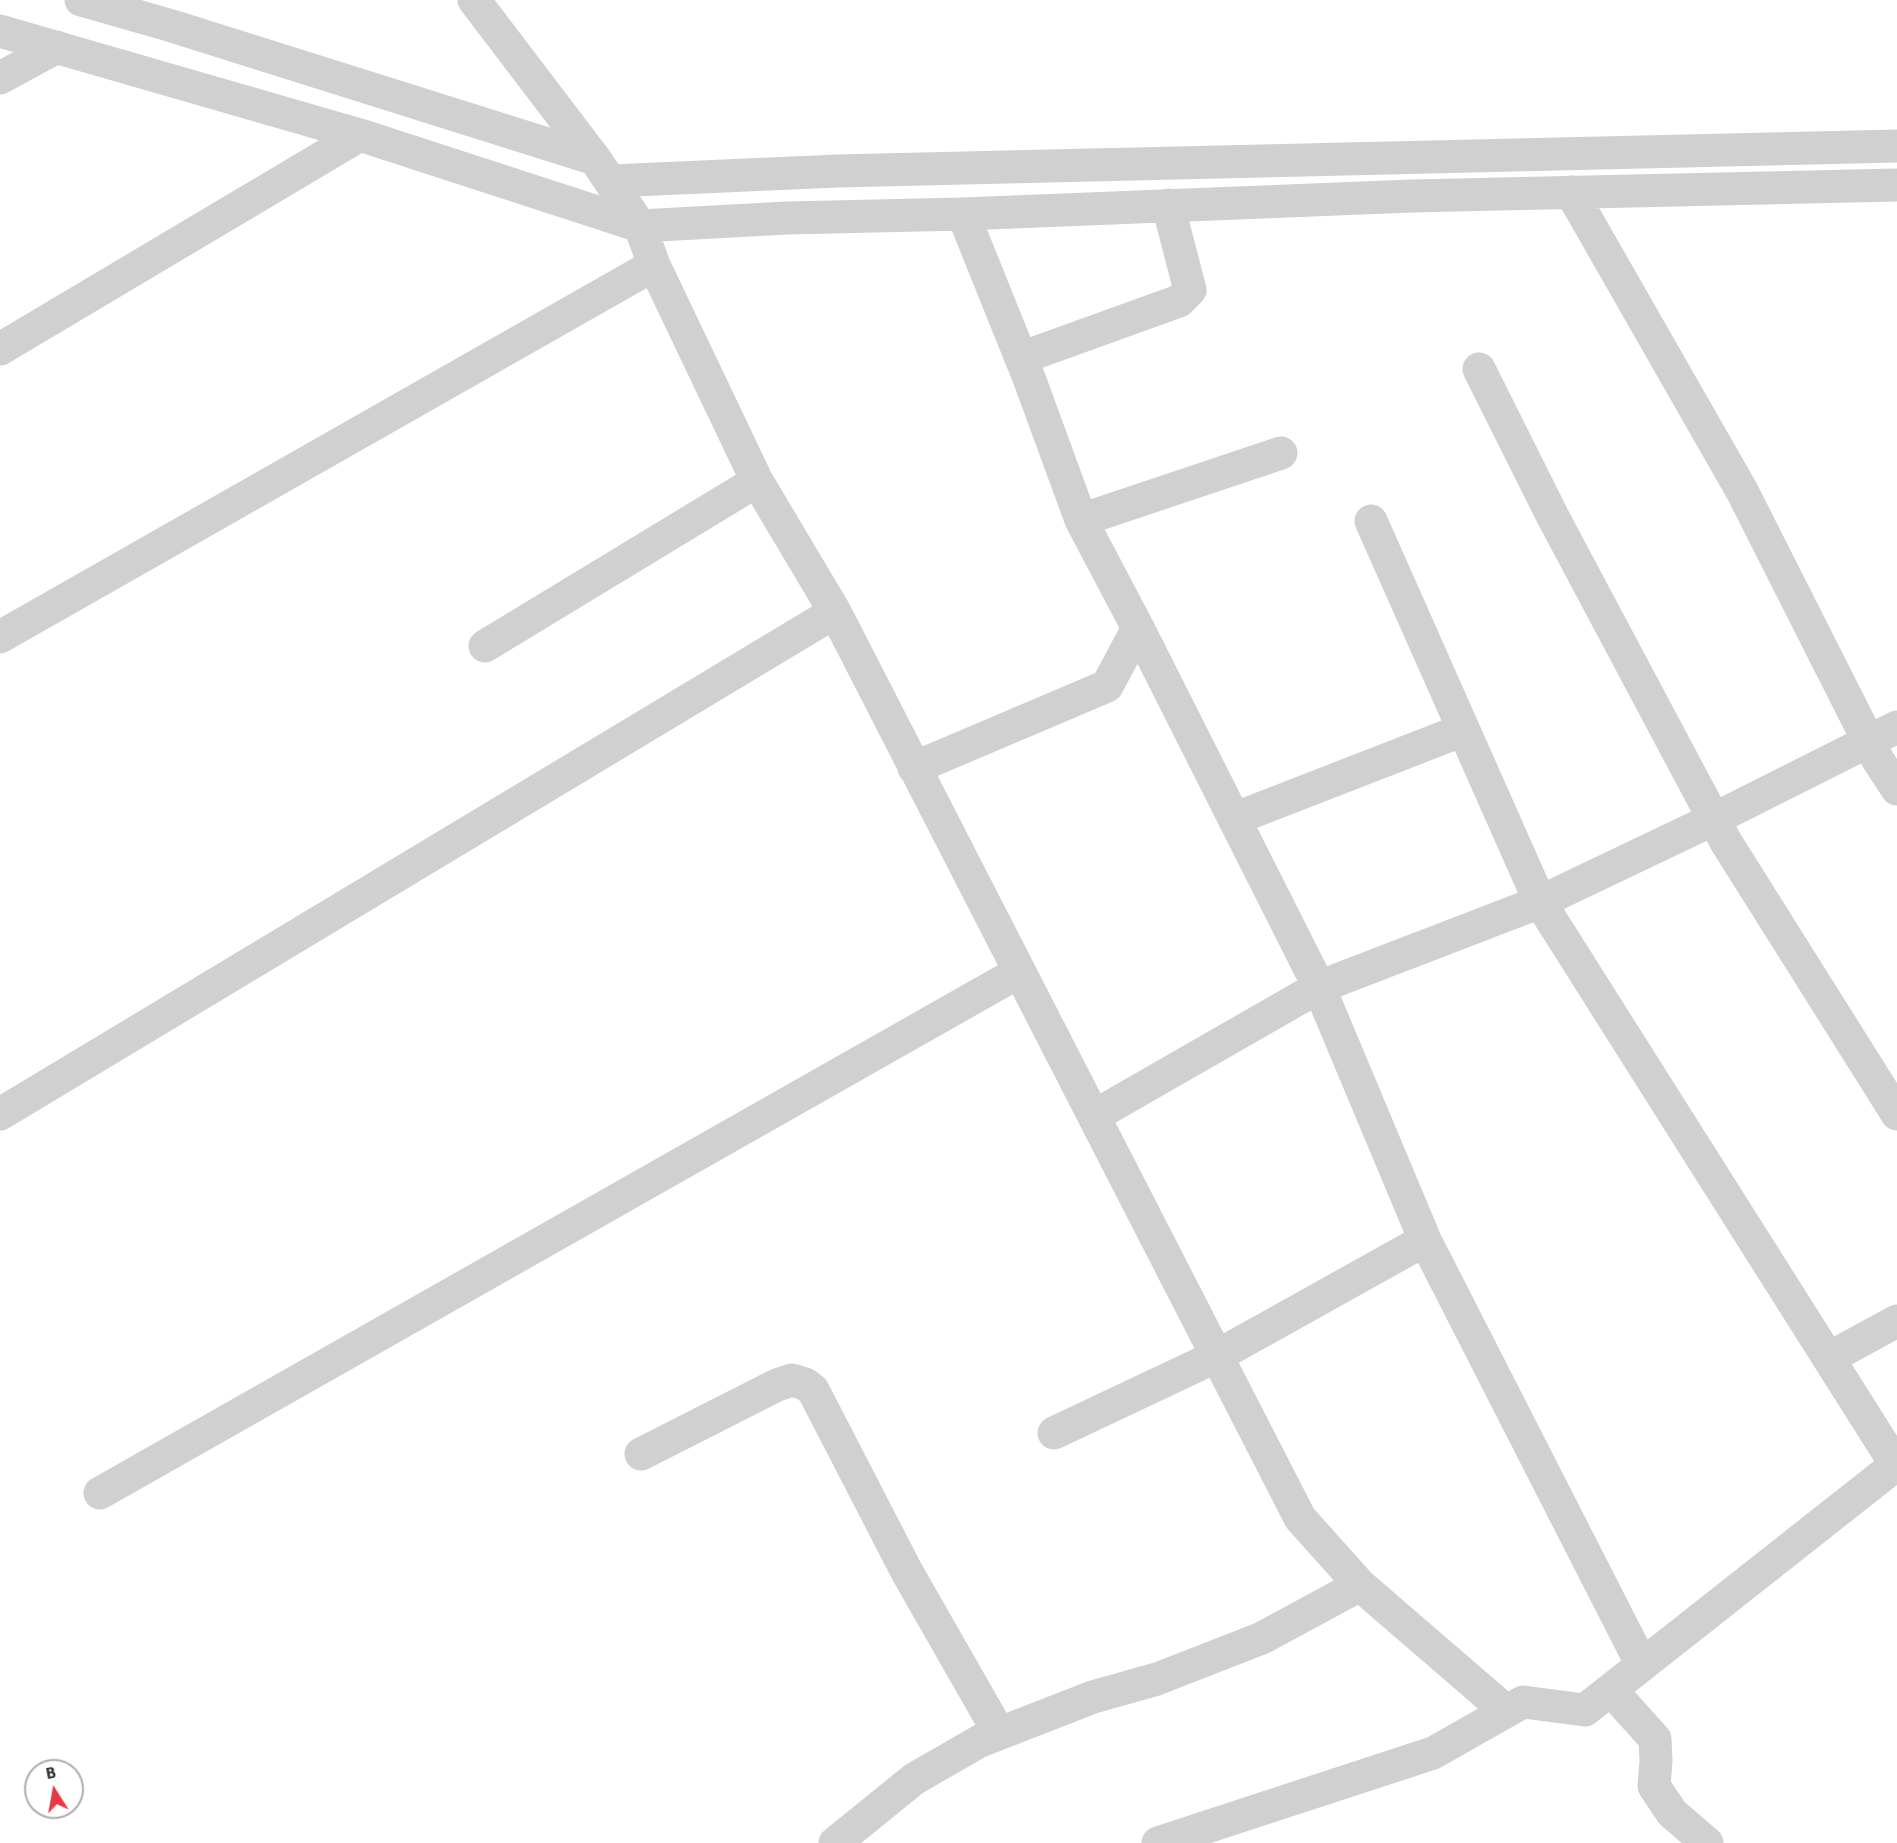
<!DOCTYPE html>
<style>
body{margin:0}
#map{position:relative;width:1897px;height:1843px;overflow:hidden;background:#fff;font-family:Signika,sans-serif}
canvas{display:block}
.north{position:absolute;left:24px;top:1759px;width:60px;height:60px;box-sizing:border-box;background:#fff;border:2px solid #adadad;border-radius:50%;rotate:349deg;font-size:16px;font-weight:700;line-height:24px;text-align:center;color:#333}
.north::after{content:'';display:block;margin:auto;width:21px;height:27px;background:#e63946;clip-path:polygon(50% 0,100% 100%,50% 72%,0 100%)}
</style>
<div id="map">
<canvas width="1897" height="1843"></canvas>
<div class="north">B</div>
</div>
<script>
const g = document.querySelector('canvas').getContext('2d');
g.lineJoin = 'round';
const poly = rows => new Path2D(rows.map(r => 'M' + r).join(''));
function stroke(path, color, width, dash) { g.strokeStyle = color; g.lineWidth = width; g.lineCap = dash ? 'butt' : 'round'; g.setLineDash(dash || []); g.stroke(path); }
stroke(poly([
 [81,0,172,26,595,159],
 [474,0,595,159,640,226,654,265,757,481,835,612,1300,1518,1360,1585,1506,1711],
 [0,31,360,135,640,226,787,218,963,214,1412,196,1897,185],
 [0,78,57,47],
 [611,181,837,171,1897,146],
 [1571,192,1742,491,1878,760,1897,789],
 [963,214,1029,378,1081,520,1138,628,1319,987,1425,1240,1642,1665],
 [0,349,360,135],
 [1021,358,1179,301,1190,290,1168,205],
 [1479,369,1553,517,1726,842,1897,1114],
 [1081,520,1281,453],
 [1371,521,1540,902,1896,1465],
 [0,637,654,265],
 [485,646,757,481],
 [914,768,1107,686,1138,628],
 [1234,819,1463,730],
 [0,1114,835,612],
 [1094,1116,1319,987,1540,902,1714,819,1897,727],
 [1829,1358,1897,1321],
 [1054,1433,1217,1356,1425,1240],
 [641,1454,777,1385,792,1380,805,1384,813,1390,907,1572,999,1733],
 [100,1493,1019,972],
 [1611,1690,1655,1739,1656,1761,1654,1786,1672,1813,1707,1843],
 [835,1843,914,1779,980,1741,1093,1697,1157,1679,1262,1638,1360,1585],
 [1158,1843,1433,1753,1523,1702,1585,1710,1897,1464]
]), '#d0d0d0', 33);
</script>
